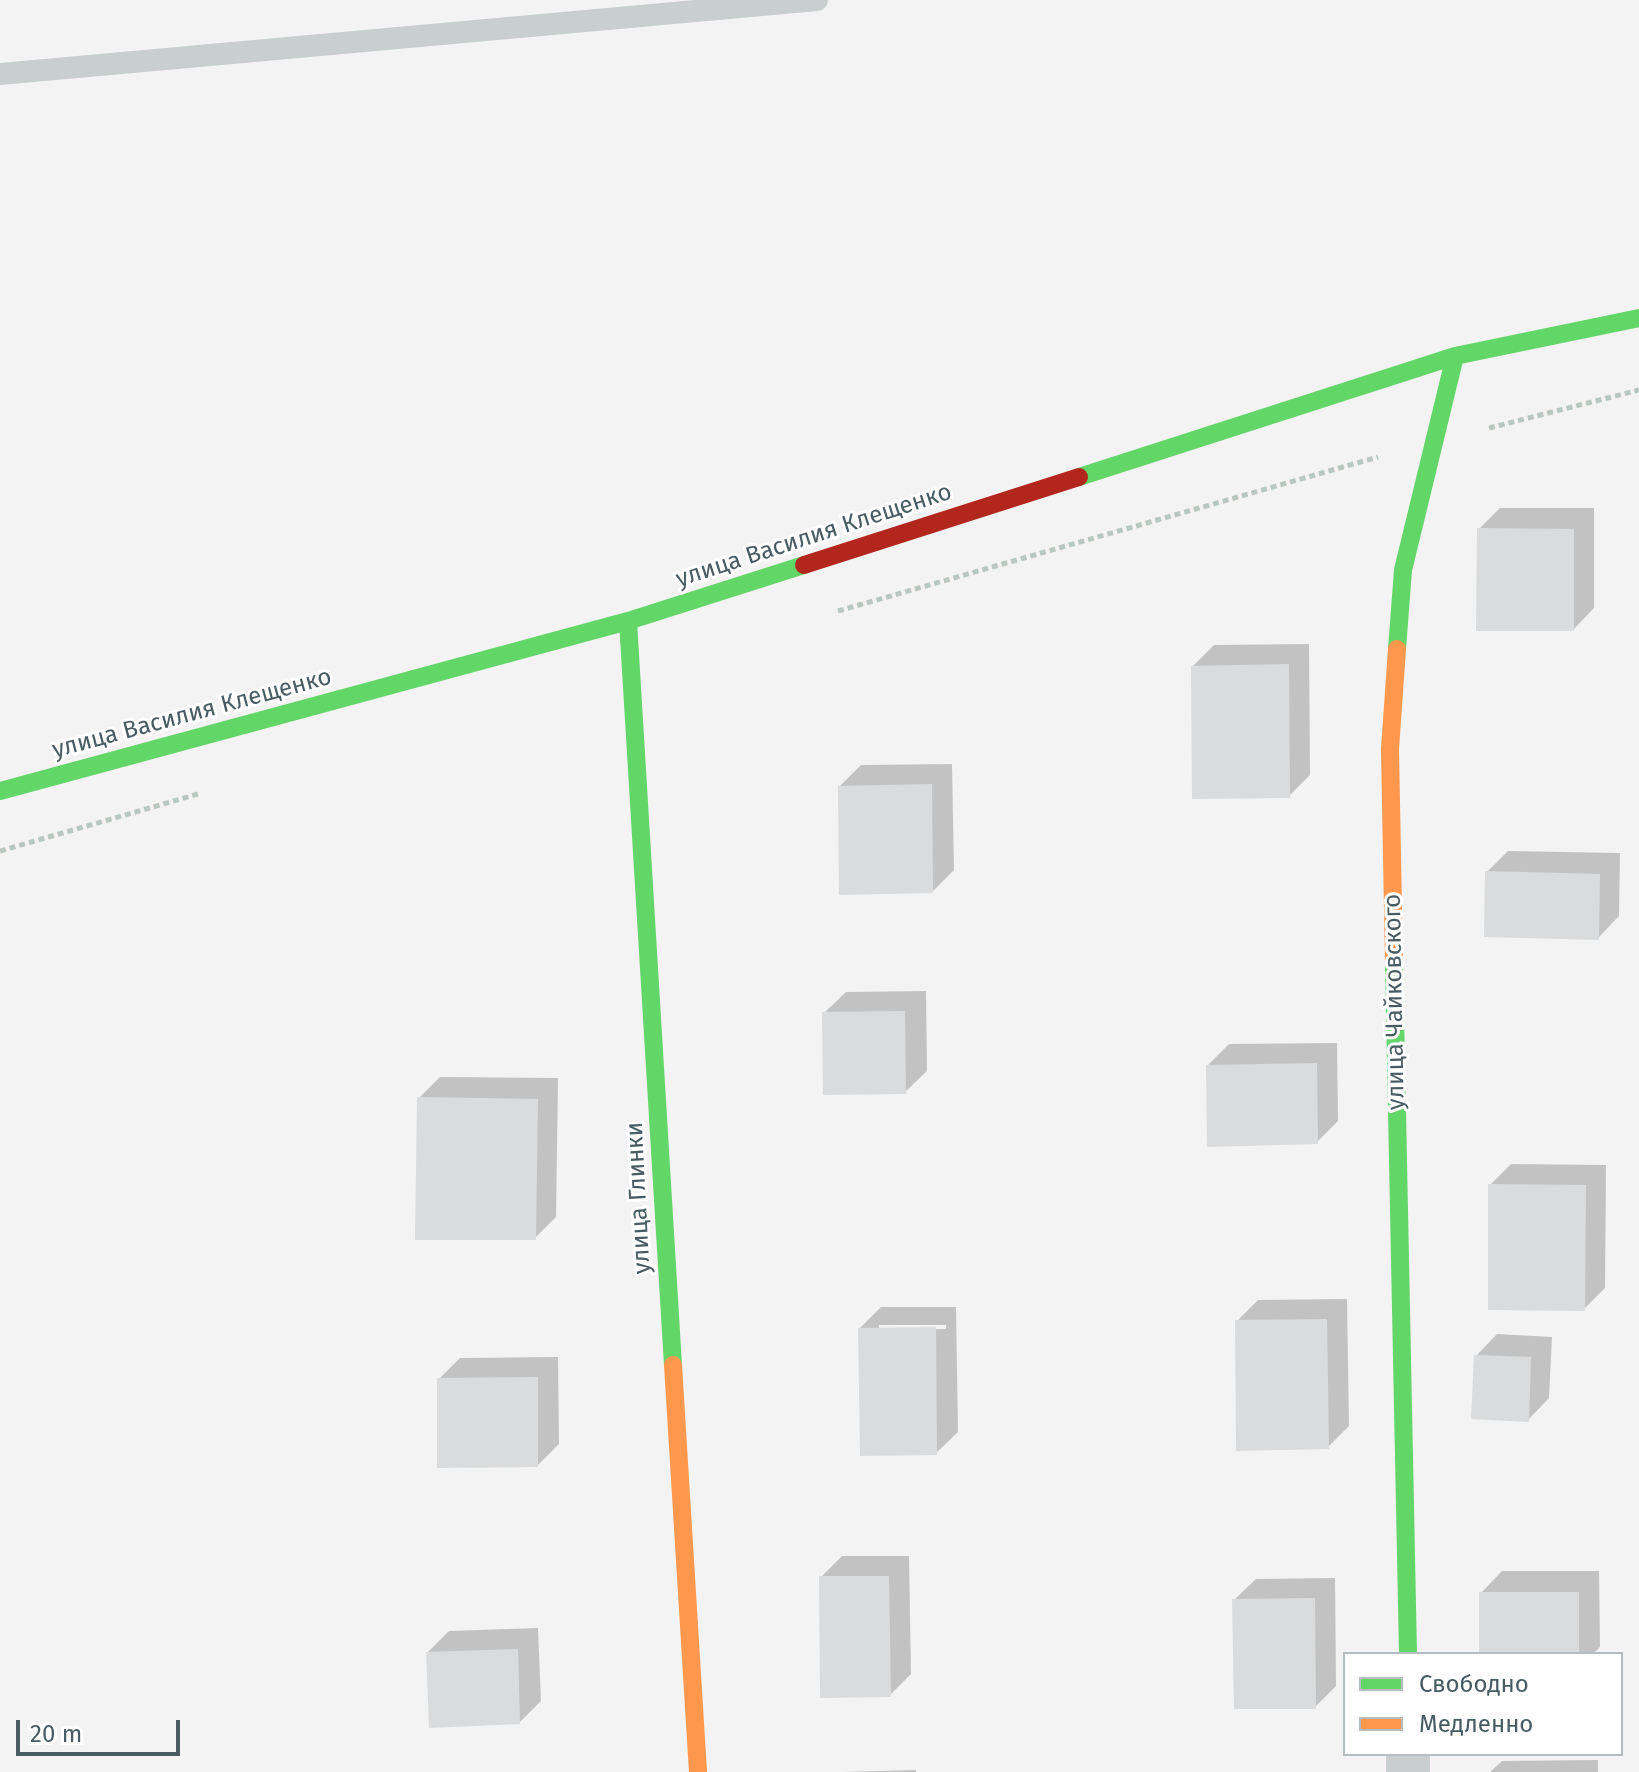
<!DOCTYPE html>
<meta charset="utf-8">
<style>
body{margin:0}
#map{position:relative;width:1639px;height:1772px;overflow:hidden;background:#f3f3f3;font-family:"Fira Sans",sans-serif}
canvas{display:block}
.legend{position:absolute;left:1343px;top:1652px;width:280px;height:104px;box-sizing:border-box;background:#fff;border:2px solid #b5bdc0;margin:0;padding:10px 14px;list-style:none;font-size:24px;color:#475b62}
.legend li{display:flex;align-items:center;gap:16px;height:40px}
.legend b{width:40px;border:2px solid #b5bdc0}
.scale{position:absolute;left:16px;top:1720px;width:164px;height:36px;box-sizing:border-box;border:4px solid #475b62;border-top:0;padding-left:10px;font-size:24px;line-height:28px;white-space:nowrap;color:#475b62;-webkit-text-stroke:6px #fff;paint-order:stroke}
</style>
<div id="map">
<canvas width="1639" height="1772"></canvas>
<ul class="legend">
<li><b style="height:10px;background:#63d668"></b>Свободно</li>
<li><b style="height:10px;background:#ff974d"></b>Медленно</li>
</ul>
<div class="scale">20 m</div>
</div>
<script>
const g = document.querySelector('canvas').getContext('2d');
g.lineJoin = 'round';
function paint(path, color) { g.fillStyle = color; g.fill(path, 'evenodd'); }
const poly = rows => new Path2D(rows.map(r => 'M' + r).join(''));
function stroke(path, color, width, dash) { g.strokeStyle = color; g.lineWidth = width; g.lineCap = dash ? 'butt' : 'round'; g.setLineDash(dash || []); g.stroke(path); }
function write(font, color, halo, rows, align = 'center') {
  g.font = font + ' "Fira Sans",sans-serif'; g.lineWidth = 6; g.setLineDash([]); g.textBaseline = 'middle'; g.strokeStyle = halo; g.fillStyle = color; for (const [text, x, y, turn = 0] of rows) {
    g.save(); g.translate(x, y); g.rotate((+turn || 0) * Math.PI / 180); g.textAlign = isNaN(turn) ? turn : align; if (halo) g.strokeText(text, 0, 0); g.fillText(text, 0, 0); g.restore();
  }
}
paint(poly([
 [1500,508,1594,508,1594,608,1573,630,1479,529],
 [1309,644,1310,775,1289,796,1193,666,1214,645],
 [952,764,954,870,932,892,840,786,861,765],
 [1508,851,1620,853,1619,916,1598,938,1487,872],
 [926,991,927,1071,905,1092,824,1013,846,992],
 [1337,1043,1338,1121,1317,1142,1208,1065,1229,1044],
 [440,1077,558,1078,556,1217,535,1238,419,1098],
 [1511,1164,1606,1165,1605,1288,1584,1309,1490,1185],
 [1347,1299,1349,1426,1328,1447,1237,1321,1258,1300],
 [881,1307,956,1307,958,1432,936,1453,860,1328],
 [879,1325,946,1325,946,1329,879,1330],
 [1497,1334,1552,1337,1549,1398,1528,1420,1476,1356],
 [558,1357,559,1444,538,1465,439,1379,460,1358],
 [842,1556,909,1556,911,1674,890,1695,821,1577],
 [1502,1571,1599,1571,1600,1647,1593,1654,1481,1654,1481,1593],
 [1335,1578,1336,1686,1315,1707,1234,1600,1256,1579],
 [538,1628,541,1701,519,1723,428,1652,449,1631],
 [1598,1760,1598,1772,1490,1772,1502,1761],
 [916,1770,916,1772,843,1772]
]), '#0003');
paint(poly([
 [1477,528,1574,529,1574,631,1476,631],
 [1289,664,1290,798,1192,799,1191,666],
 [932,784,933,893,839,895,838,786],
 [1485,871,1600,874,1599,940,1484,937],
 [905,1011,906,1094,823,1095,822,1012],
 [1317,1063,1318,1144,1207,1147,1206,1065],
 [417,1097,538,1099,536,1240,415,1240],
 [1488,1184,1586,1185,1585,1311,1488,1310],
 [1327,1319,1329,1449,1236,1451,1235,1320],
 [936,1327,937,1455,860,1456,858,1328],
 [1474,1355,1531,1357,1529,1422,1471,1419],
 [538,1377,538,1467,437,1468,437,1378],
 [819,1576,889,1576,891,1697,820,1698],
 [1479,1592,1579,1592,1579,1654,1479,1654],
 [1315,1598,1316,1709,1234,1709,1232,1599],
 [518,1649,520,1724,429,1728,426,1652]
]), '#dadbdc');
stroke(poly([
 [1489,428,1639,390],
 [838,611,1378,457],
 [0,851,198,794]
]), '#b8c7bf', 5, [6, 4]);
stroke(poly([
 [0,74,817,0]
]), '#c9cecf', 22);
stroke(poly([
 [1408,1772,1408,1754]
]), '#c9cecf', 44);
stroke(poly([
 [1079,477,1455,356,1639,318],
 [628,621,673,1365],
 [1397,649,1403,570,1455,356],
 [0,791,628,621,804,565],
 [1394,963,1408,1654]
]), '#63d668', 18);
stroke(poly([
 [1394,963,1390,749,1397,649],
 [673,1365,698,1772]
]), '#ff974d', 18);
stroke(poly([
 [804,565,1079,477]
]), '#b3261e', 18);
write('24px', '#475b62', '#fff', [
 ["улица Василия Клещенко",814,536,-18],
 ["улица Василия Клещенко",192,714,-15],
 ["улица Чайковского",1395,1002,-91],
 ["улица Глинки",639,1198,-93]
]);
</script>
